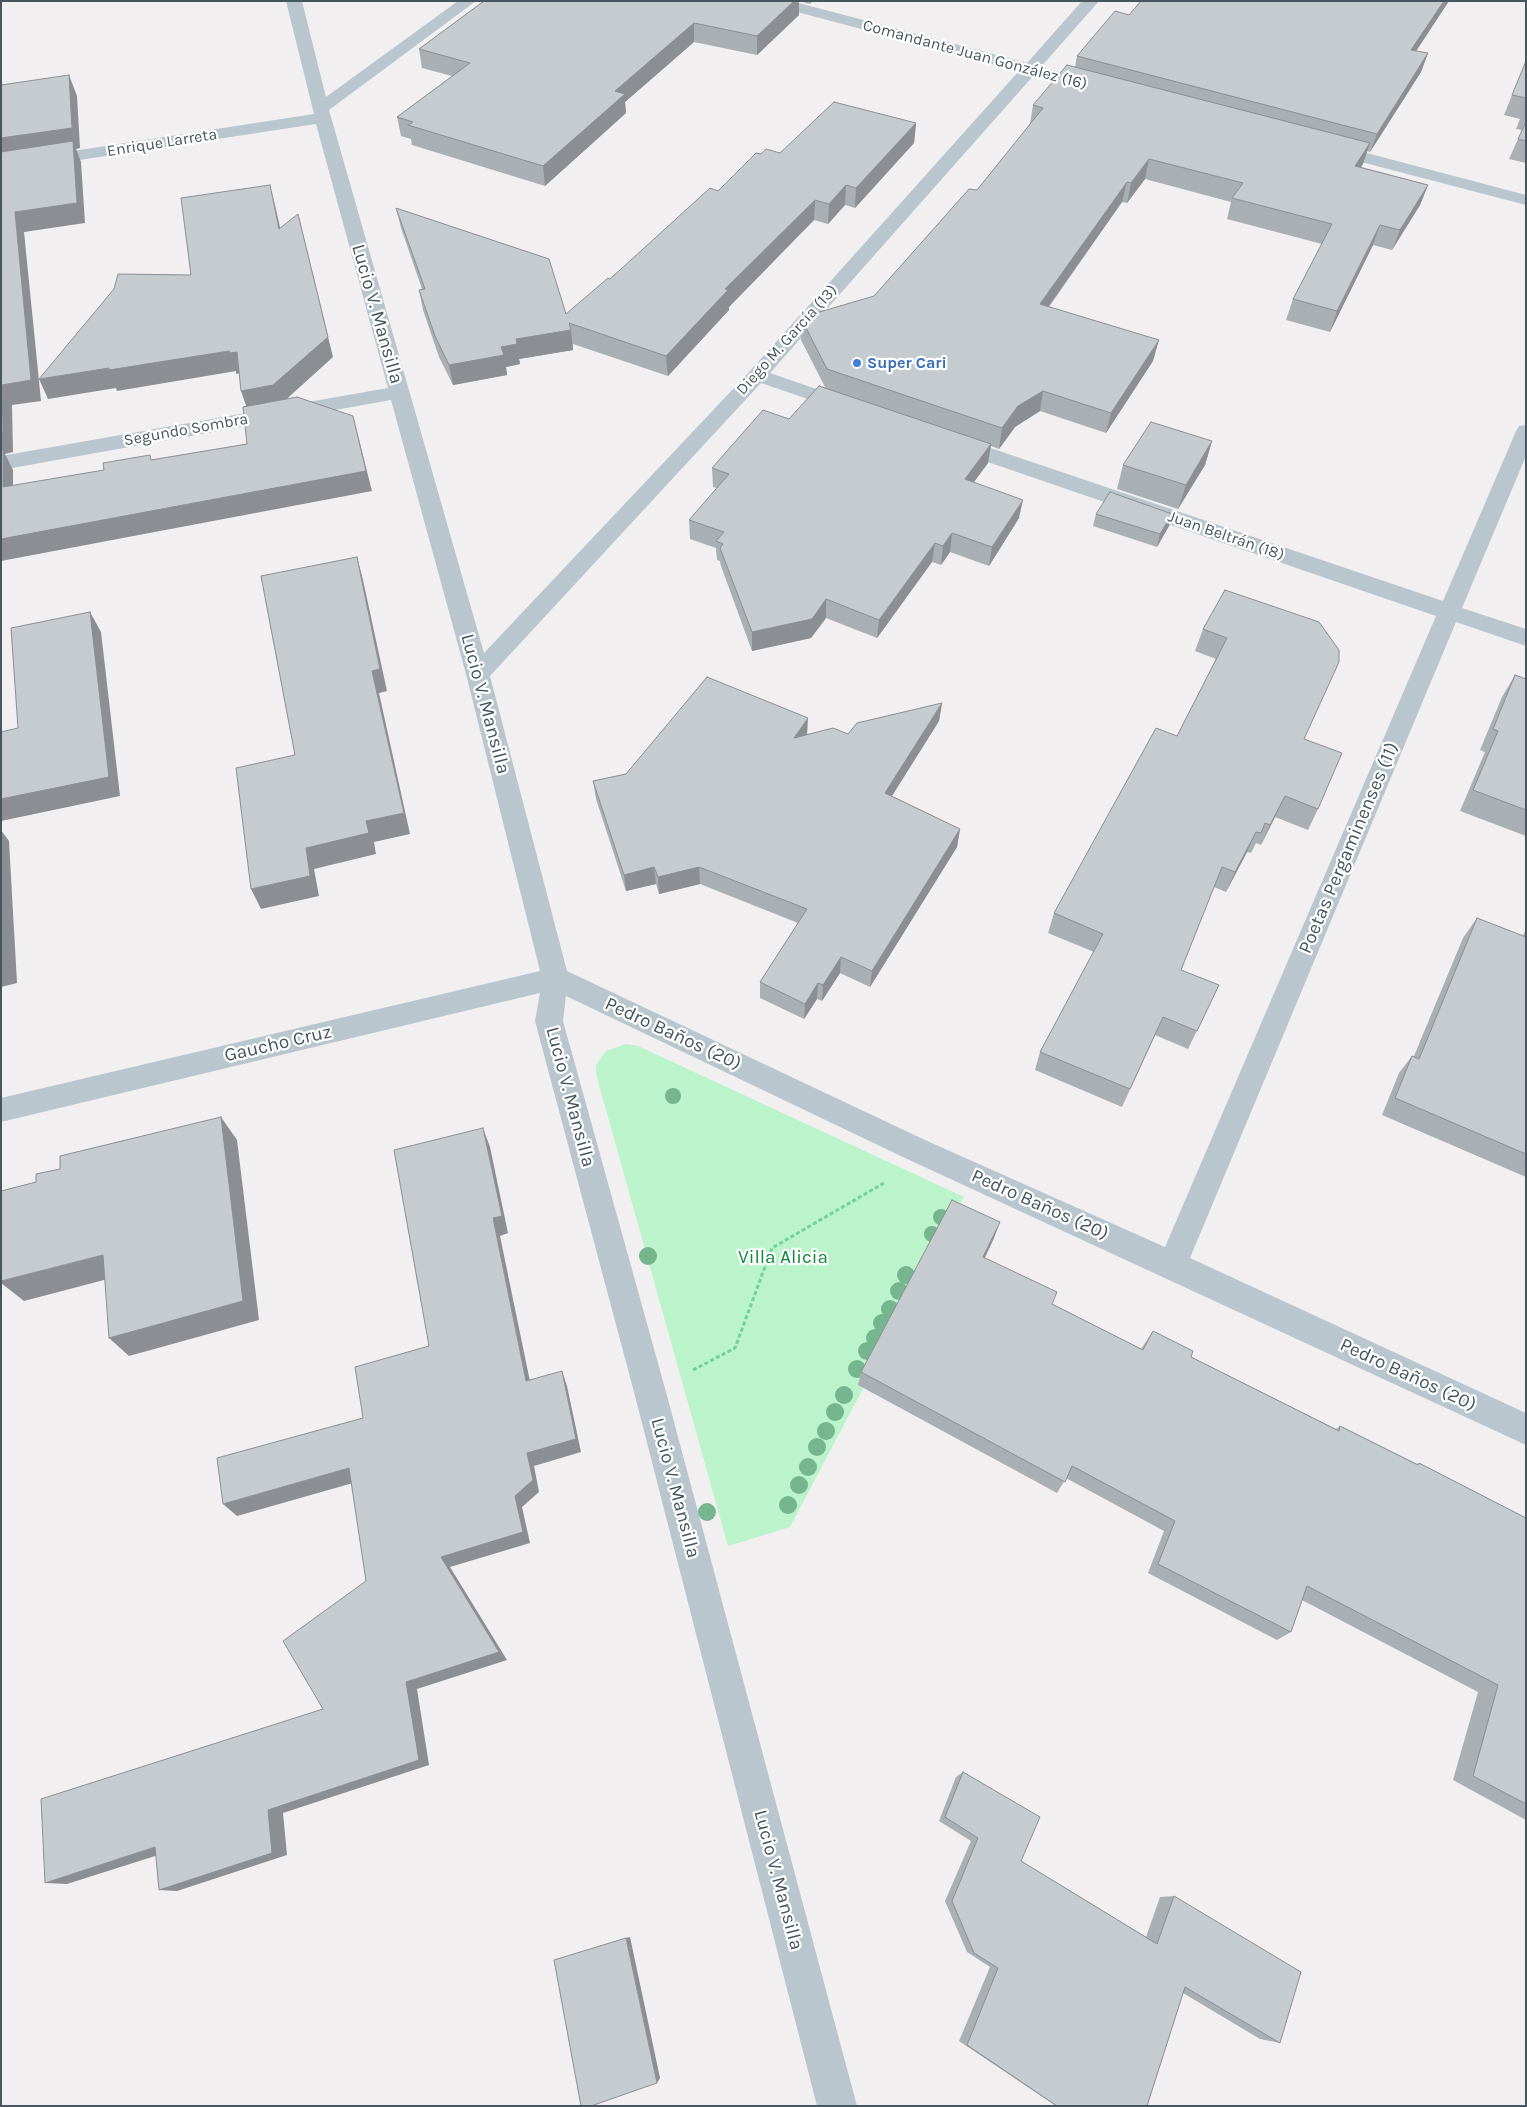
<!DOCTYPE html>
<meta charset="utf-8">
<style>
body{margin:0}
#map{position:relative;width:1527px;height:2107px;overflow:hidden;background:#f2eff0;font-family:Karla,sans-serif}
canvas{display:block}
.frame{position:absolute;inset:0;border:2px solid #46565f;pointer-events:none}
</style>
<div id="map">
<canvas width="1527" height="2107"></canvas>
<div class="frame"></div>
</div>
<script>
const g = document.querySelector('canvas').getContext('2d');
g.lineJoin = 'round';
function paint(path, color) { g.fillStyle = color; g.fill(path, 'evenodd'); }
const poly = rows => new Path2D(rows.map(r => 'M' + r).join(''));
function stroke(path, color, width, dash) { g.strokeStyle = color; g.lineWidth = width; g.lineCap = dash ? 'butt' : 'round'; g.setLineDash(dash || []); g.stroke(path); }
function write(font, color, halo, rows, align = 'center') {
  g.font = font + ' Karla,sans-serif'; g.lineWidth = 4.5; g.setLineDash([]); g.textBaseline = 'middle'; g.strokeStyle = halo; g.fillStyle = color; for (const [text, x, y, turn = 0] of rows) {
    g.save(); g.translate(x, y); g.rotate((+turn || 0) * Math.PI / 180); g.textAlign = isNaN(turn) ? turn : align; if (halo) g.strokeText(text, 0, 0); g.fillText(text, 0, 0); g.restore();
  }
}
paint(poly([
 [626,1044,638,1046,964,1197,790,1527,728,1546,596,1074,596,1065,606,1051]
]), '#bbf3cb');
stroke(poly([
 [693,1370,735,1348,772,1248,884,1183]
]), '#70d498', 3, [4, 2.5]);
paint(poly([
 [286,1,302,1,326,97,458,1,476,1,329,110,484,653,750,371,1019,71,767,4,764,1,791,1,1027,63,1082,1,1099,1,1041,67,1100,83,1102,86,1100,89,1094,91,1034,75,770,373,854,402,857,406,854,410,847,412,840,410,761,383,490,676,567,971,925,1140,1165,1247,1436,616,947,448,944,443,947,438,954,436,961,438,1443,601,1516,431,1519,426,1526,425,1526,456,1462,608,1526,629,1526,646,1456,622,1190,1258,1526,1413,1526,1445,905,1158,566,996,563,1021,666,1392,857,2106,817,2106,634,1392,535,1021,540,993,1,1122,1,1098,540,971,466,674,391,400,1,470,1,456,388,388,316,124,1,172,1,162,314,114,286,1],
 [1329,143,1526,195,1526,205,1323,152,1320,148,1323,144,1329,143]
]), '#bac6ce');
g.fillStyle = '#75b68f';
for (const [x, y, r] of [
 [673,1096,8],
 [941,1217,8],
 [932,1234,8],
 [648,1256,9],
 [906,1275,9],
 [899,1291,9],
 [890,1309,9],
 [882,1323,9],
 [875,1338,9],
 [867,1351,9],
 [857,1369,9],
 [844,1395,9],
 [835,1412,9],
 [826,1431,9],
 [817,1447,9],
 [808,1467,9],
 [799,1485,9],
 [788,1505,9],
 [707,1512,9]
]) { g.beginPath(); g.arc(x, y, r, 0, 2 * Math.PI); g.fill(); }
paint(poly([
 [484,1,813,1,810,4,799,1,799,15,757,55,694,42,625,102,626,113,545,186,412,145,411,139,401,136,397,117,452,76,422,68,419,49],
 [1141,1,1449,1,1416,51,1428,53,1421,72,1370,152,1367,151,1363,164,1361,167,1428,185,1420,205,1392,250,1373,245,1330,332,1286,320,1293,299,1322,244,1227,219,1231,202,1145,179,1127,203,1122,202,1049,307,1153,361,1106,433,1040,411,1015,427,999,449,991,446,988,463,974,482,1019,518,989,566,950,552,941,565,932,562,877,638,826,618,811,638,752,651,721,566,720,561,717,560,716,548,690,539,689,520,717,488,713,487,712,468,789,419,825,387,801,340,802,320,874,296,977,190,1030,124,1033,105,1075,67,1077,56,1129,15],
 [1526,61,1526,163,1509,159,1522,130,1516,129,1520,119,1504,115],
 [916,123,914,143,855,208,845,205,828,224,814,220,729,307,729,310,668,376,573,344,573,350,519,359,520,364,506,367,507,375,453,385,439,357,423,310,419,290,422,289,401,228,396,208,566,314,718,191,761,154,780,153],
 [1212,441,1205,465,1178,509,1117,489,1123,465],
 [1096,514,1172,514,1169,526,1157,547,1093,526],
 [1225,590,1304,739,1318,809,1308,830,1275,817,1261,845,1256,843,1251,853,1247,852,1226,892,1214,887,1181,970,1219,985,1188,1049,1155,1035,1122,1107,1035,1070,1040,1052,1094,952,1048,933,1054,913,1177,736,1216,659,1195,651,1203,629],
 [1515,675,1526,679,1526,836,1460,811,1485,752,1480,750,1502,697],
 [942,703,939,721,892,796,960,829,957,847,870,987,840,973,822,1001,817,999,804,1019,760,998,760,982,798,923,700,884,659,894,656,884,626,891,596,799,593,781,807,734,848,734],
 [1477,918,1523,936,1526,929,1526,1177,1382,1115,1399,1073,1412,1056,1414,1056,1463,938],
 [994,1238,985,1258,1052,1304,1141,1349,1153,1331,1191,1357,1336,1429,1340,1426,1417,1464,1419,1463,1526,1518,1526,1820,1453,1780,1478,1692,1302,1600,1291,1632,1277,1640,1148,1573,1164,1531,1066,1478,1057,1493,858,1385,861,1372],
 [963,1772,1021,1861,1146,1937,1160,1897,1174,1896,1280,2043,1260,2039,1183,1993,1147,2106,1056,2106,959,2041,990,1967,967,1952,945,1901,971,1841,939,1821,956,1777]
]), '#aaafb3');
paint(poly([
 [794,1,799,1,799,15,757,55,757,36],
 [1444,1,1449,1,1405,68,1411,50],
 [694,23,694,42,625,102,626,113,545,186,543,166,615,91],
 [1428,53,1421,72,1370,152,1377,134],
 [69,75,77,96,80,148,76,149,81,162,85,223,24,232,41,401,12,405,13,452,5,454,13,470,13,507,3,487,1,455,1,138],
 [916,123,914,143,855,208,856,188],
 [1370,143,1363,164,1348,186,1355,166],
 [1149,159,1145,179,1127,203,1131,183],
 [1127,182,1122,202,1036,324,1040,304],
 [270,185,275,205,285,249,279,229],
 [846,185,845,205,828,224,829,204],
 [1428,185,1420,205,1392,250,1400,230],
 [815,200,814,220,729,307,729,310,668,376,666,356,725,289],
 [298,214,333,357,280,405,248,411,241,391],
 [1380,225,1373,245,1330,332,1337,311],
 [571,330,573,350,519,359,520,364,506,367,507,375,453,385,449,365,501,347,516,339],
 [1159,340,1153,361,1106,433,1111,413],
 [229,351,237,352,244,372,236,374,236,371,117,391,116,388,48,399,39,379,109,368],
 [1043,391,1040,411,1015,427,999,449,1002,428,1018,406],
 [353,416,372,491,1,561,1,539],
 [1212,441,1205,465,1178,509,1186,485],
 [991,444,988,463,962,498,965,479],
 [1023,500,1019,518,989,566,992,547],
 [1172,514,1169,526,1157,547,1160,534],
 [952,533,950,552,941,565,943,546],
 [935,543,932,562,877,638,879,620],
 [357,557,363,580,387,691,379,693,410,834,374,842,376,854,314,869,319,896,261,909,251,889,306,848,366,821,372,671],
 [826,599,826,618,811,638,752,651,752,632],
 [90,612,101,632,120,796,1,821,1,799],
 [942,703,939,721,883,810,885,793],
 [808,718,807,736,794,738],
 [1285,796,1275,817,1261,845,1270,825],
 [960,829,957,847,870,987,872,971],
 [1,830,9,841,17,983,1,987],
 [1256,832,1247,852,1226,892,1235,872],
 [654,867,656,884,626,891,624,875],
 [699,867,700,884,659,894,658,877],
 [841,957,840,973,822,1001,823,985],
 [818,983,817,999,804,1019,805,1004],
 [221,1117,237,1140,259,1320,129,1356,109,1338],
 [483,1128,490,1147,508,1233,500,1236,533,1396,526,1381,493,1218],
 [1000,1222,994,1238,977,1273,983,1257],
 [103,1255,123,1275,24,1301,1,1283,1,1281],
 [562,1371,567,1386,581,1452,534,1466,539,1492,522,1507,530,1543,450,1567,507,1660,417,1689,429,1765,283,1813,287,1855,177,1891,159,1890,268,1810,406,1682,441,1557,515,1496,527,1453],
 [349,1468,360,1481,237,1516,223,1504],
 [155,1847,174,1850,67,1884,45,1883],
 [630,1937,660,2078,657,2083,626,1938]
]), '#8b8e92');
const building = poly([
 [484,1,794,1,757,36,694,23,615,91,625,94,543,166,408,125,413,122,397,117,470,63,419,49,484,1],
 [1141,1,1444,1,1411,50,1428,53,1377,134,1077,56,1115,11,1129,15,1141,1],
 [1526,61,1526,98,1512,95,1526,61],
 [1067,65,1370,143,1355,166,1428,185,1400,230,1380,225,1337,311,1293,299,1332,224,1232,198,1243,183,1149,159,1131,183,1127,182,1040,304,1159,340,1111,413,1043,391,1018,406,1002,428,827,369,802,320,806,316,874,296,969,189,977,190,1043,108,1033,105,1067,65],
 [69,75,72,128,1,138,1,85,69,75],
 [834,102,916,123,856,188,846,185,829,204,815,200,725,289,728,290,666,356,569,323,571,330,516,339,517,344,501,347,504,355,449,365,435,336,419,290,425,289,396,208,549,259,566,314,608,278,610,279,710,188,718,191,756,153,761,154,766,149,780,153,834,102],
 [1526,122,1526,141,1518,139,1526,122],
 [73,141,77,203,15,212,31,380,2,385,3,432,1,432,1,152,73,141],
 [270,185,279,229,298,214,328,337,273,385,241,391,237,352,230,353,229,351,109,370,109,368,39,379,114,289,118,274,191,275,181,198,270,185],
 [819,386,991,444,965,479,1023,500,992,547,952,533,943,546,935,543,879,620,826,599,812,619,752,632,720,548,723,544,716,541,724,532,689,520,729,474,712,468,763,410,789,419,819,386],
 [297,397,353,416,366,471,1,539,1,450,3,450,3,487,104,470,103,463,150,455,151,460,247,444,243,407,297,397],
 [1151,422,1212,441,1186,485,1123,465,1151,422],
 [1110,492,1172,514,1160,534,1096,514,1110,492],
 [357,557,380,669,372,671,404,813,366,821,369,833,306,848,310,876,251,889,236,768,295,755,261,576,357,557],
 [1225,590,1319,622,1339,650,1339,662,1304,739,1342,753,1318,809,1285,796,1270,825,1265,823,1261,833,1256,832,1235,872,1222,867,1181,970,1219,985,1197,1031,1163,1017,1130,1089,1040,1052,1103,934,1054,913,1156,728,1177,736,1227,638,1203,629,1225,590],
 [90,612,109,777,1,799,1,732,18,728,11,628,90,612],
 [1515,675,1526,679,1526,810,1473,790,1498,731,1493,729,1515,675],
 [707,677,808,718,794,738,833,728,848,734,857,723,942,703,885,793,960,829,872,971,841,957,823,985,818,983,805,1004,760,982,807,909,699,867,658,877,654,867,624,875,593,781,626,774,707,677],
 [1477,918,1526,937,1526,1154,1395,1098,1412,1056,1419,1059,1477,918],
 [1,941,2,964,1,965,1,941],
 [221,1117,243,1301,109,1338,103,1255,1,1281,1,1191,36,1182,36,1174,60,1169,60,1156,221,1117],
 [483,1128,502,1216,493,1218,526,1381,562,1371,576,1439,527,1453,533,1480,515,1496,523,1532,441,1557,499,1652,406,1682,419,1760,268,1810,272,1853,159,1890,155,1847,45,1883,41,1799,323,1709,283,1641,366,1581,349,1468,223,1504,217,1458,363,1418,355,1367,429,1346,394,1150,483,1128],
 [952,1200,1000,1222,983,1257,1057,1292,1052,1304,1143,1350,1153,1331,1193,1351,1191,1357,1339,1431,1340,1426,1418,1465,1419,1463,1526,1518,1526,1804,1473,1776,1498,1685,1307,1586,1291,1632,1158,1564,1175,1521,1072,1466,1065,1482,861,1372,952,1200],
 [963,1772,1040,1817,1021,1861,1157,1944,1174,1896,1301,1972,1280,2043,1185,1987,1147,2106,1057,2106,967,2045,998,1968,974,1953,952,1901,978,1838,945,1817,963,1772],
 [626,1938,657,2083,591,2106,581,2106,554,1960,626,1938]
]);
paint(building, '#c6cbd0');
stroke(building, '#8b8e92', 1);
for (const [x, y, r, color] of [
 [857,363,5,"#3f7fe0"]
]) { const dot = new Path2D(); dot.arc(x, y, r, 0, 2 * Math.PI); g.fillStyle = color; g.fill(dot); stroke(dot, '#fff', 2); }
write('16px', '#46565f', '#fff', [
 ["Comandante Juan González (16)",975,55,15],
 ["Enrique Larreta",162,143,-9],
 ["Diego M. García (13)",787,340,-48],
 ["Segundo Sombra",186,430,-10],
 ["Juan Beltrán (18)",1226,536,19]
]);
write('bold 16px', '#366cbe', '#fff', [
 ["Super Cari",867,363]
], 'left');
write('19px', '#46565f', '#fff', [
 ["Lucio V. Mansilla",377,314,74],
 ["Lucio V. Mansilla",485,704,75],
 ["Poetas Pergaminenses (11)",1349,848,-67],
 ["Pedro Baños (20)",673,1034,25],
 ["Gaucho Cruz",278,1044,-13],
 ["Lucio V. Mansilla",570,1097,75],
 ["Pedro Baños (20)",1040,1205,24],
 ["Pedro Baños (20)",1408,1375,25],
 ["Lucio V. Mansilla",675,1488,75],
 ["Lucio V. Mansilla",778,1880,75]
]);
write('19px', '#0f873f', '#fff', [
 ["Villa Alicia",783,1258]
]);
</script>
